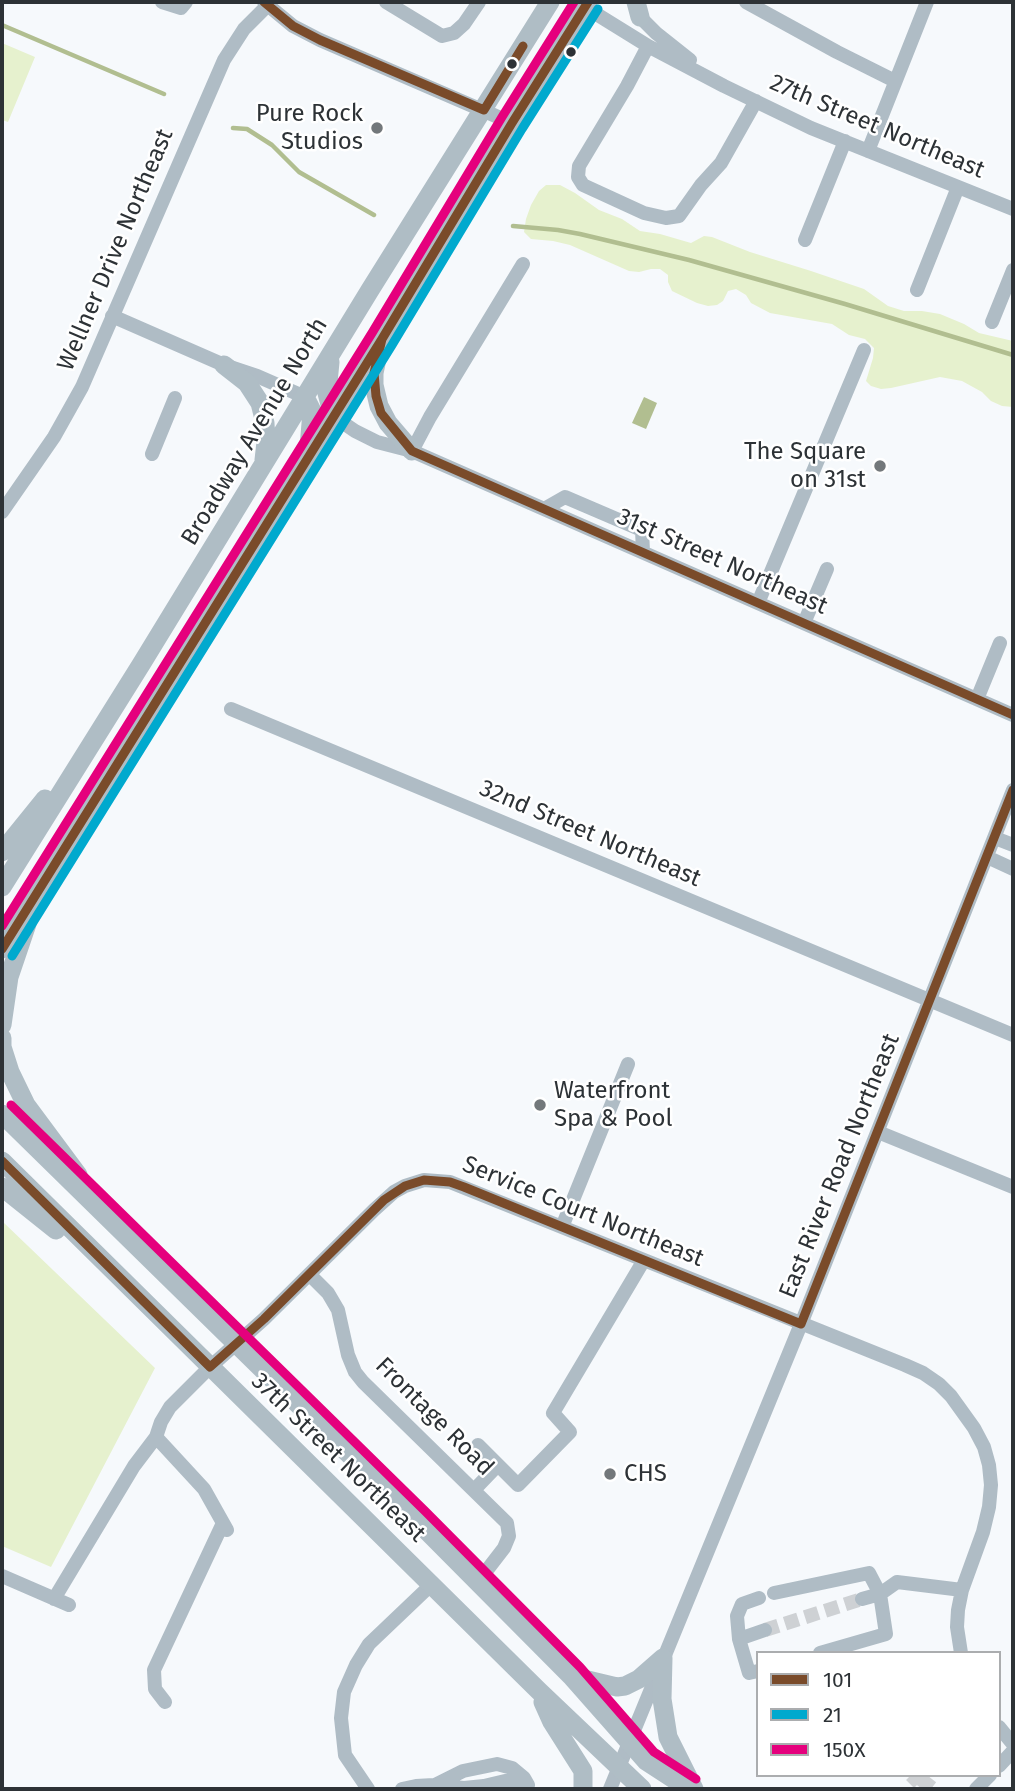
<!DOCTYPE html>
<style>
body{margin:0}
#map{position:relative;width:1015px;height:1791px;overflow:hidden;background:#f6f9fc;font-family:"Fira Sans",sans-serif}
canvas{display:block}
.frame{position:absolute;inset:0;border:4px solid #2d3236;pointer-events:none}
.legend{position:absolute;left:756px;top:1651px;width:245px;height:126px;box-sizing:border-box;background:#fff;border:2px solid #abadaf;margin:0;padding:9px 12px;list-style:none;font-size:21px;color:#2d3236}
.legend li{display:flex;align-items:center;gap:14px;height:35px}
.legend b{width:35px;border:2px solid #abadaf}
</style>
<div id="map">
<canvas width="1015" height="1791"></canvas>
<div class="frame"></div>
<ul class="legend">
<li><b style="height:9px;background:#7a4b2a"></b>101</li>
<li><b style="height:9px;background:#00a9ce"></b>21</li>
<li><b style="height:9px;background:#e5007d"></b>150X</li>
</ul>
</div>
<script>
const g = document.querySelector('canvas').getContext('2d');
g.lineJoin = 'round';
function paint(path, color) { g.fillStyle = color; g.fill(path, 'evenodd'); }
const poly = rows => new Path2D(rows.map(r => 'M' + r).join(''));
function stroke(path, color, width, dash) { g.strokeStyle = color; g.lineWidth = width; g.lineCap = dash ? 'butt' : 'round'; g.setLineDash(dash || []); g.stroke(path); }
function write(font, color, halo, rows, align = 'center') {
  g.font = font + ' "Fira Sans",sans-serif'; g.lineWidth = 5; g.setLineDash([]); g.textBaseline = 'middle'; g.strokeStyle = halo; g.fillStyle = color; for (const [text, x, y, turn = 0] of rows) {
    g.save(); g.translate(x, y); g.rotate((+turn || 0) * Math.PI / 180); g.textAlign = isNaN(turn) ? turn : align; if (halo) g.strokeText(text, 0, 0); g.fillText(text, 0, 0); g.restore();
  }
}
paint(poly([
 [2,43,35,57,8,122,2,120],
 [546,185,560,185,575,193,599,210,622,219,640,231,660,234,691,243,704,236,712,237,750,252,811,271,864,289,888,306,904,311,922,311,940,314,964,324,979,333,1013,341,1013,407,1002,406,991,401,982,392,962,381,940,377,891,388,881,389,871,386,866,381,873,358,874,348,865,339,849,335,832,324,770,313,751,303,746,295,736,289,728,291,723,301,717,305,708,306,697,303,672,291,668,282,668,275,660,269,651,269,639,272,629,271,570,245,553,241,531,239,524,232,526,219,531,205,539,191],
 [2,1221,155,1368,51,1567,2,1546]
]), '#e6f1ce');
paint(poly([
 [644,397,657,403,646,429,632,423]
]), '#b1be90');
stroke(poly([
 [2,25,164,94],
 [233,128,247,129,272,145,299,172,374,215],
 [513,226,558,230,580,234,689,260,845,304,1013,355]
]), '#b1be90', 4.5);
stroke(poly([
 [765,1630,862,1599],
 [911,1775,919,1783,917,1789],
 [922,1789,933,1775]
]), '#ced1d4', 14, [14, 7]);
stroke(poly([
 [162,2,181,8,186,2],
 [264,2,293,26,320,40,512,123],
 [386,2,442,36,454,33,464,24,479,2],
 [746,2,837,52,895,81],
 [585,7,648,46,724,86,811,128,1013,209],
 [640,17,656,33,690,60],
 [648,46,627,86,579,166,578,177,583,185,644,213,666,218,679,216,701,185,721,163,756,101],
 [868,151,927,2],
 [805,240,845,141],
 [917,290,958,187],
 [112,316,224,365,257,376,305,397],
 [992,322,1013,270],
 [333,416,355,431,377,442,412,451,1013,715],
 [412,451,430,417,523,264],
 [152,454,175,398],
 [544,509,565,497,642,530,643,552],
 [2,512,54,437,82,387,224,60,244,29,271,2],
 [758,603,864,350],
 [804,623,827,569],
 [977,699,1000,643],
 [231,709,1013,1035],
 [995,838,1013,845],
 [987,857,1013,869],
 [878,1132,1013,1187],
 [562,1227,628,1064],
 [310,1275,328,1293,338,1310,348,1355,355,1372,363,1382,507,1523,509,1536,504,1548,477,1583],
 [478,1445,518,1485,570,1432,553,1413,644,1260],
 [474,1490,498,1465],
 [227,1530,204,1489,156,1437,161,1422,170,1407,210,1367,264,1319,374,1210,394,1192,405,1186,424,1180,450,1182,905,1365,923,1373,939,1384,951,1396,974,1428,984,1447,989,1465,991,1485,989,1507,983,1532,962,1590,958,1610,957,1627,961,1653],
 [2,1576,69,1605],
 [774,1593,869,1573,880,1594,886,1634,820,1653],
 [54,1599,134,1466,156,1437],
 [862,1599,880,1594,897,1582,962,1590],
 [739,1639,765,1630],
 [758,1671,749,1673,739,1639,737,1616,742,1604,759,1598],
 [165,1702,155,1689,154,1670,223,1523],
 [999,1727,1013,1744],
 [999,1766,1013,1751],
 [435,1785,463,1771,497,1764,512,1768,524,1778,528,1785],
 [368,1789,345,1755,341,1718,344,1692,356,1665,369,1644,432,1584],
 [402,1789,416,1786,434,1785,464,1788,484,1786,505,1781,514,1781,525,1789],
 [610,1789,801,1324,1013,790],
 [976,1789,990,1775]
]), '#afbcc5', 14);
stroke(poly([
 [636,2,640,17],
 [379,349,374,373,374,385,379,406,388,423,412,451],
 [330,362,327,393,333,416],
 [224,365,247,383,260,403,265,423,266,442,264,460],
 [305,397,312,411,309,448],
 [2,852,45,799],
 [2,887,142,663,370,290,550,2],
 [2,949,110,777,382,339,512,123,588,2],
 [2,1025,9,977,27,924],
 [2,1038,2,1047,10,1072,26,1105,78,1175],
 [2,1114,416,1520,571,1676,646,1761,689,1789],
 [2,1161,539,1691,642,1789],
 [2,1187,56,1230],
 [663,1658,662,1699,668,1737,694,1789],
 [571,1676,617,1687,625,1686,639,1679,663,1658],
 [543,1702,552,1722,583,1771,583,1789]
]), '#afbdc5', 19);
stroke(poly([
 [264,2,293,26,320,40,484,110,523,46],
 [382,339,374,373,376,396,381,413,412,451,1013,715],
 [2,949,382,339,512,123,588,2],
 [2,1161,210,1367,264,1319,384,1200,405,1186,424,1180,450,1182,464,1187,801,1324,1013,790]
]), '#7a4b2a', 9);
stroke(poly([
 [12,956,392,345,522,129,598,9]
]), '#00a9ce', 9);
stroke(poly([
 [2,926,372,333,502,117,574,2],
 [11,1105,425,1511,580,1667,654,1752,696,1779]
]), '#e5007d', 9);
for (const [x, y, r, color] of [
 [571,52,6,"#2d3236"],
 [512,64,6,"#2d3236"],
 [377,128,7,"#73787b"],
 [880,466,7,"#73787b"],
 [540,1105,7,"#73787b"],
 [610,1474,7,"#73787b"]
]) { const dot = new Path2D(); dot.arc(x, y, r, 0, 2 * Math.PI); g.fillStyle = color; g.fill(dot); stroke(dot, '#fff', 2.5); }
write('24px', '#2d3236', '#fff', [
 ["Pure Rock",363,114],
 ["Studios",363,142],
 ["The Square",866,452],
 ["on 31st",866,480],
 ["Waterfront",554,1091,"left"],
 ["Spa & Pool",554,1119,"left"],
 ["CHS",624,1474,"left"]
], 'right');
write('24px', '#2d3236', '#fff', [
 ["27th Street Northeast",877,127,23],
 ["Wellner Drive Northeast",116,250,-67],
 ["Broadway Avenue North",255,432,-59],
 ["31st Street Northeast",722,562,24],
 ["32nd Street Northeast",590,834,23],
 ["East River Road Northeast",840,1166,-68],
 ["Service Court Northeast",583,1212,22],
 ["Frontage Road",434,1417,45],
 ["37th Street Northeast",338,1458,44]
]);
</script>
